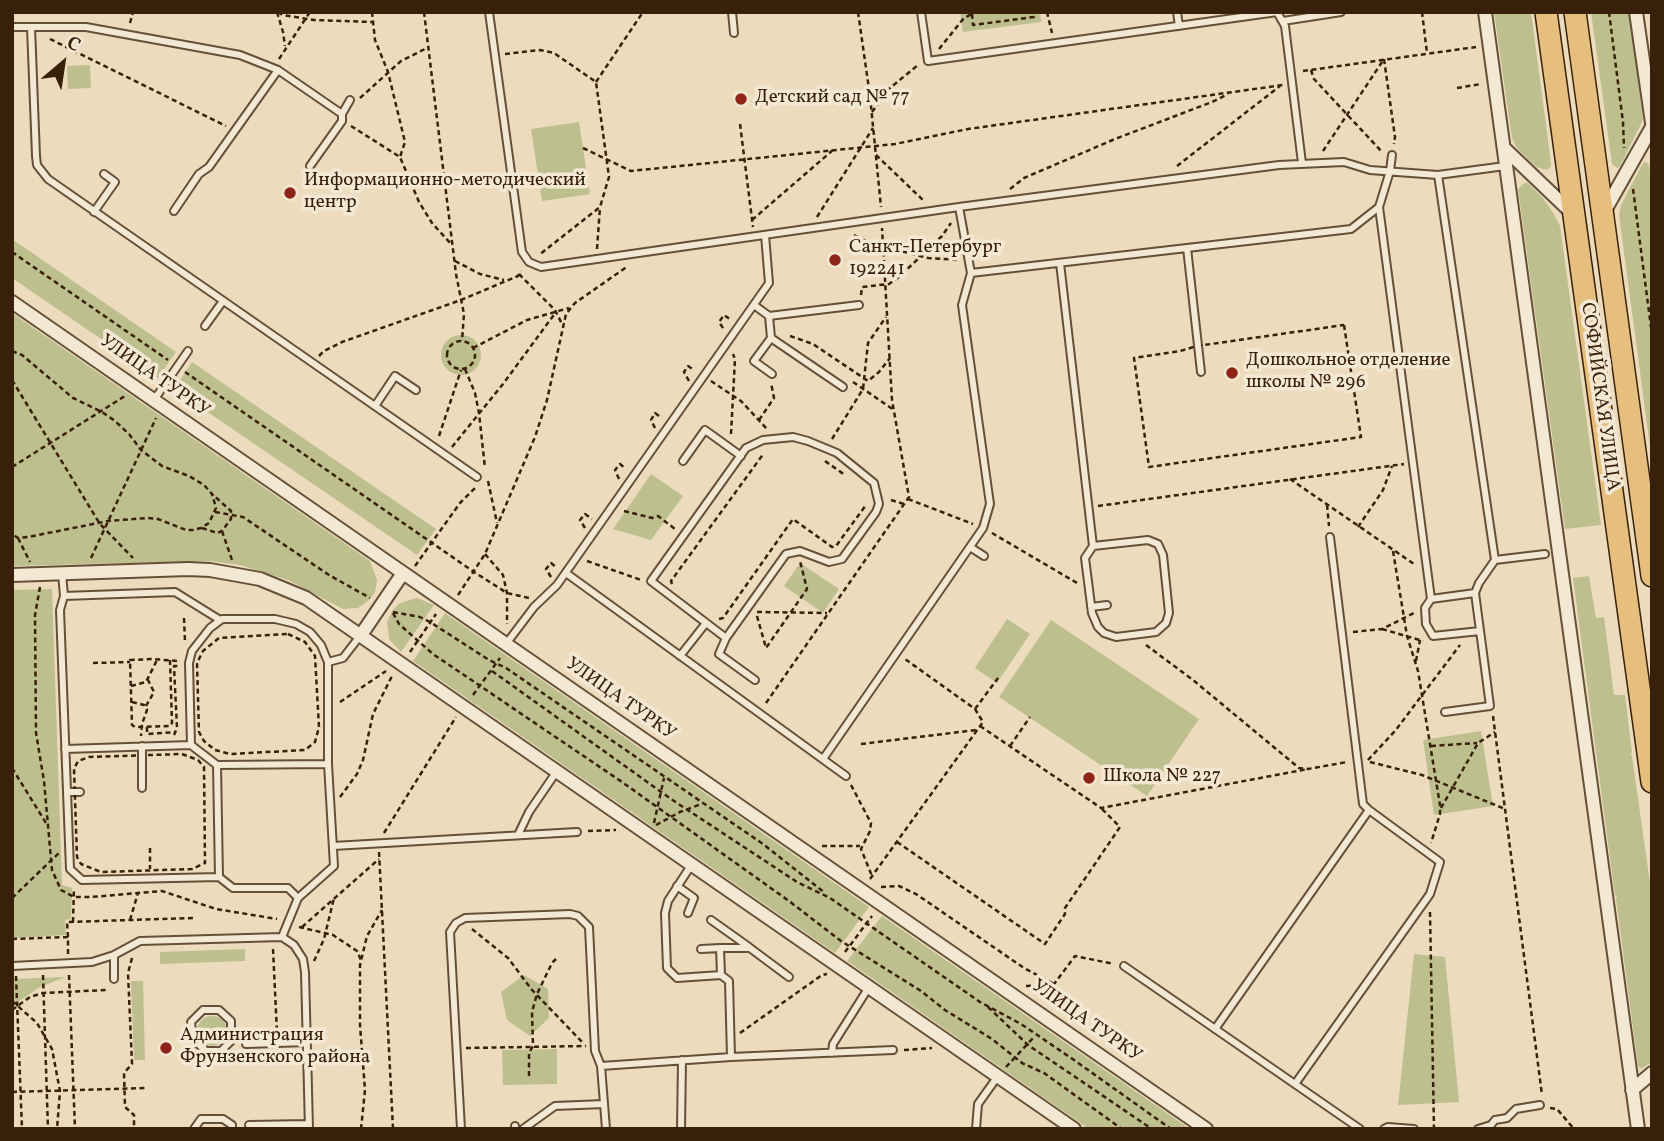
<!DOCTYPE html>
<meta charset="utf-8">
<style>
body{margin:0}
#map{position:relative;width:1664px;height:1141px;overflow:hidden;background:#ecdcbd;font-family:Vollkorn,serif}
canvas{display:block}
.frame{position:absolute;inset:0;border:14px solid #39200a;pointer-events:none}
.north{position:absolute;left:28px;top:28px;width:70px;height:70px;-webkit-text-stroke:5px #f3e8d4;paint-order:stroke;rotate:29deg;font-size:19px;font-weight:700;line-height:28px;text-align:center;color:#39200a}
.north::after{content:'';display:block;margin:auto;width:24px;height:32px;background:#39200a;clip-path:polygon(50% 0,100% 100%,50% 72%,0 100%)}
</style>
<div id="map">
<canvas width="1664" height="1141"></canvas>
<div class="frame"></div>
<div class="north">С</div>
</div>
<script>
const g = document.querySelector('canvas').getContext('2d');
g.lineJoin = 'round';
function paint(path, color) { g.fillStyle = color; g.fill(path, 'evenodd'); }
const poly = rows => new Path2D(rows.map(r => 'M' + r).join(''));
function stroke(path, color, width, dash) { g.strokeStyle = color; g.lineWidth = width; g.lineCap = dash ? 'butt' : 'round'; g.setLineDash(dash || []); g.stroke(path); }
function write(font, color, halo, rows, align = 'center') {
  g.font = font + ' Vollkorn,serif'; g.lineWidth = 7; g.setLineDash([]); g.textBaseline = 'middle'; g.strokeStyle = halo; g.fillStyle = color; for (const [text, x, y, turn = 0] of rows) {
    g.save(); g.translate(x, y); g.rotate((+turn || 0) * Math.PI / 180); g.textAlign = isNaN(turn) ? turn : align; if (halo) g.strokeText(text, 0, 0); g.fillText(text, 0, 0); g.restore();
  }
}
paint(poly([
 [960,12,1040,12,1041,22,963,32],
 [1494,12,1531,12,1550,155,1551,166,1547,170,1536,167,1516,147,1512,138],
 [1591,12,1629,12,1643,120,1620,166,1617,168,1612,164],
 [90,65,91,88,68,89,67,66],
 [579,122,590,194,542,201,531,129],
 [1646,162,1649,165,1652,187,1651,454,1619,215,1621,205,1643,163],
 [1524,183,1528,183,1542,197,1554,214,1560,226,1601,525,1565,529,1518,189],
 [12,239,176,352,158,378,12,278],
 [12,313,370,561,377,580,375,592,369,600,358,608,343,609,288,580,240,565,210,561,12,566],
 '441 355a20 20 0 1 1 40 0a20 20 0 1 1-40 0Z',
 [192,362,436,529,417,555,174,389],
 [651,474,683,496,651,540,613,529],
 [800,563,839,589,823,613,784,586],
 [1589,576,1596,618,1604,617,1614,695,1625,695,1632,753,1630,754,1632,756,1651,890,1649,892,1651,893,1652,897,1652,1062,1641,1069,1638,1066,1616,899,1617,896,1615,896,1573,578],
 [52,589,62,885,72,888,71,919,65,920,66,935,12,938,12,590],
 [417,598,434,605,401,652,389,639,387,622,392,611,400,603],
 [445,613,869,907,835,953,413,661],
 [1007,619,1030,634,997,683,975,668],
 [1051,620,1199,719,1147,796,999,697],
 [1481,731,1493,806,1434,815,1423,740],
 [882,916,1190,1129,1089,1129,847,961],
 [245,949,245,961,160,964,160,952],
 [1414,954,1445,957,1459,1102,1398,1105],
 [524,975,548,989,549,1018,530,1036,507,1020,501,992],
 [66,977,40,987,12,1006,12,979],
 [131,981,143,981,145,1060,134,1060],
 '197 1031a15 15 0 1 1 30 0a15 15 0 1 1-30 0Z',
 [557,1049,557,1084,503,1085,502,1050]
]), '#bdbf8e');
const service = poly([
 [489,12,522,252,529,262,541,267,959,207,1279,165,1344,162,1370,170,1438,175,1505,166],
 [732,12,734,33],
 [921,12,928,61,1277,12],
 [1177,12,1179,26],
 [1277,12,1285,26,1302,163],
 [1283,21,1341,12],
 [12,27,86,27,240,55,278,70,342,114,350,100],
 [31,27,36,156,37,165,48,179,477,477],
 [310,166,342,121,342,114],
 [1438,175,1495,560],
 [1379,207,1431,599,1475,593,1490,706,1445,712],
 [174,211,199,174,209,167,278,70],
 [94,212,115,182,104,174],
 [1187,248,1201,372],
 [1060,263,1093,546,1148,540,1158,544,1163,555,1169,613,1166,623,1156,632,1116,637,1104,633,1098,627,1092,613,1085,558,1093,546],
 [971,273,1351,229,1379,207,1390,171,1392,155],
 [754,305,769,316,771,338],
 [769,316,859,305],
 [205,326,223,301],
 [772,374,754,361,771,338,843,387],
 [154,400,188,351],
 [375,406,395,376,416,390],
 [683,461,705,430,741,456],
 [970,547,984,556],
 [62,573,64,596,60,610,70,869,82,880,219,877],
 [566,573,846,776],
 [1475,593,1479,583,1495,560,1545,554],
 [64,596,175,592,220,620],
 [1431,599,1425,608,1426,624,1433,636,1480,631],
 [1091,607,1107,605],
 [726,638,786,554,800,551,829,562,842,559,876,512,879,504,874,483,837,453,808,441,793,437,763,440,746,448,651,581,726,638,719,654,755,680],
 [506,644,534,607,557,585,769,283,765,235],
 [680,656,706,623],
 [142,746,142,788],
 [65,749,191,745],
 [823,759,983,528,990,504,962,305,971,273,959,207],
 [328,764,328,662,343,658,360,636],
 [217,765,191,745,189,663,192,651,210,628,222,619,275,619,296,624,310,632,321,645,328,662],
 [67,792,80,792],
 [518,835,529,812,557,771],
 [333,846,577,832],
 [677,886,694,898,688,913],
 [711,920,749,947],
 [282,937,298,898,334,866,328,764,217,765,219,877,233,888,288,888,298,898],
 [720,948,750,948,789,977],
 [701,949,720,948,721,975],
 [12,966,92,962,114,955,140,941,282,937,294,945,303,959,305,972,309,1129],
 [1124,966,1360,1129],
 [114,979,114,955],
 [203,1010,219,1010,231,1021,231,1041,221,1051,206,1051,193,1039,191,1022,203,1010],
 [1215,1029,1369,810,1363,804,1330,537],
 [246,1044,307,1042],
 [832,1053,833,1044,869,987],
 [731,1057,893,1050],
 [601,1066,731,1057,729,981,721,975,677,978,667,968,665,913,668,901,692,864],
 [1295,1084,1430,894,1440,862,1369,810],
 [249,1125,309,1124],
 [194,1129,201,1119,223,1119,232,1125,232,1129],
 [461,1129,450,932,456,923,465,918,570,914,578,916,589,927,595,1051,601,1066,606,1129],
 [515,1129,515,1126],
 [523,1129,555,1106,604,1104],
 [681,1129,682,1060],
 [976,1129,978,1104,998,1076],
 [1384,1129,1388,1127,1414,1129],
 [1478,1129,1491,1125,1495,1120,1507,1118,1516,1109,1540,1105]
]);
const minor = poly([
 [1485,12,1638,1129],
 [1636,12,1652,123],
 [1504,148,1572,213],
 [1604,212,1652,127],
 [12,302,1206,1129],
 [12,575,188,569,210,570,260,579,306,598,1074,1129],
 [361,635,403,573],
 [1632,1090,1652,1073]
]);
const primary = poly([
 [1546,12,1652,782],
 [1575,12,1652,576]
]);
stroke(service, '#664f37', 10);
stroke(minor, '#664f37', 16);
stroke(primary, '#39200a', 24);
stroke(poly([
 [277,12,283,32,285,46],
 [278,12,283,15,314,20,372,22],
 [372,12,375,40,388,72,405,142,400,157],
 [424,12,456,274,464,314,462,341],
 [858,12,870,96,881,207],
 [1047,12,1052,33],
 [1422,12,1427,53],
 [1609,12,1623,122,1624,148],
 [972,14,973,25,1034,17,1034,12],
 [130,23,133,12],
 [50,39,226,126],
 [939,49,964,18,972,14],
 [505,54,540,50,554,53,596,82,609,177,600,207,539,255],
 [279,59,310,12],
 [1311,70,1314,79,1382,152],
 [1303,71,1476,47],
 [596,82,643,12],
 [1457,88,1481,84],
 [360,98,401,61,429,47],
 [872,112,890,88,918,65],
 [740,124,753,227],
 [351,126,400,157,419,202,432,223,452,245],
 [583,148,631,171,895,144,968,129,1283,85],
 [1323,151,1384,59,1395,137,1394,144],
 [876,155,924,201],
 [1177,166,1280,86],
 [1010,189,1024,178,1115,139,1212,102,1228,94],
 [1633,189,1652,335],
 [817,217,873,128],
 [752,220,833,150],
 [854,235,870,243,928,258,959,260],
 [597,249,600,207],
 [12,252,168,360],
 [455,261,480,274,504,280],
 [519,274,555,310,562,324],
 [861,295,862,287,889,284,899,277,942,236,951,223],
 [1344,325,1361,437,1149,467,1134,358,1180,351,1197,346,1344,325],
 [723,328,719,322,724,315,731,320],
 [790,336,813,344,868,381,879,372,890,358],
 '447 355a14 14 0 1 1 28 0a14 14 0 1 1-28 0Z',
 [473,348,527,320,569,308],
 [12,351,22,355,73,398,102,412,115,421,129,434,141,450,162,466,189,476,204,485,212,494,216,508,209,523,201,528,193,530,186,530,158,519,147,518,108,521,28,537,18,538,12,534],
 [319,356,324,351,342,342,461,300,518,276,521,271],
 [465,369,475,393,479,413,485,468],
 [185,372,474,572,507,593,529,598],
 [12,380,100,524,133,558],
 [689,381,684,372,688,366,694,370],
 [711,381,741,401,767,429],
 [853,382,894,410],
 [759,420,774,398,771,383],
 [655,428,651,420,655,413,662,418],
 [731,434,735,359,733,354],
 [439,436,461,370],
 [832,439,863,389,868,343,886,317],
 [452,447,503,384,556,312],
 [825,461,845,475],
 [12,467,125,396],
 [619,479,615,470,620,464,626,469],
 [1290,479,1414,564],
 [488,481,497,523],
 [908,499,973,524],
 [891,500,904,504],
 [1327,505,1329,526],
 [1098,506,1404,464],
 [624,511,652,518,658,516,675,529],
 [215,512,243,517,329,575,370,598],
 [1358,527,1383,490,1392,466],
 [202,528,217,533,222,531,231,519,231,511,212,494],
 [585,528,580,520,585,514,592,519],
 [222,531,232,560],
 [992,533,1077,583],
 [18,538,30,562],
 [1393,551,1407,636,1418,671,1440,805,1440,814,1431,843],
 [485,554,503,575,507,593,507,624],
 [91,558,156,418],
 [587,561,641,580],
 [415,566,460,503,475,488],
 [551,577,546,569,551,563,557,568],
 [672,584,671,581,764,453],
 [40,587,35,615,36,733,44,781,52,870,61,890,74,897,91,897,162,891,216,909,277,919],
 [458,595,485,554,535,437,547,400,566,314,575,303,628,266],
 [393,612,420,617,430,622,489,660,506,668,763,844,825,893],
 [757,612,827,613],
 [393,613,399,624,433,654,622,782,789,901,841,941,921,991,945,1010,992,1039,1022,1063,1044,1073,1122,1129],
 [757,616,766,648,807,589,800,561],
 [184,618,185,642],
 [719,619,723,618,793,519,832,547,836,546,866,505],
 [1382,629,1423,641],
 [1353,632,1382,629,1416,612],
 [288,634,305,642,315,656,319,727,315,742,305,750,230,754,215,750,204,741,199,732,197,663,203,651,219,638,288,634],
 [1146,645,1193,680,1299,768,1308,769,1347,762],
 [410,652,436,614],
 [170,660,172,723,170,726,135,727,132,725,130,660,153,659,177,661],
 [1416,661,1420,640],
 [93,663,130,662],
 [492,671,671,799,797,882,830,898,980,1002,1021,1024,1074,1060,1171,1129],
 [131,686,146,682,157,660],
 [473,695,500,658],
 [132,702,144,705,147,710,142,724,141,736],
 [340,702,386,671],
 [766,703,909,497,892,400,882,228],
 [146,706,154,692,148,680],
 [975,709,998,678],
 [1493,716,1542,1095],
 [980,726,1101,808,1308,769],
 [147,727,147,734,176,732],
 [174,735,177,728,174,666,179,666],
 [861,744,976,730],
 [1010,746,1030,717],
 [1431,746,1477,743],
 [182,754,198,760,204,767,205,863,192,869,101,872,81,864,77,857,74,769,78,761,89,757,182,754],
 [1368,760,1395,731,1460,645],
 [1370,762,1422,775,1505,809],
 [12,768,46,823],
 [851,785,871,823,870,831,861,849,872,876],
 [340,797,357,774,363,760,373,714,392,676],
 [1441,808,1478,743,1495,732],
 [654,823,664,778],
 [656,825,680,812,701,804],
 [588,831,616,830],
 [384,833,456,717],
 [897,842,1045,944,1065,914,1065,908,1120,827,1101,808],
 [822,846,860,846],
 [150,848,150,869],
 [379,852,393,1129],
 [870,879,983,722,975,709,905,659],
 [881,887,899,886,916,894,1024,968,1054,984],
 [12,898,60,852],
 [1430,912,1434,1129],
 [130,920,138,893],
 [73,922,74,888],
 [299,927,333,935,357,951,361,960],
 [302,927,379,859],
 [472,929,508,958,532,990,584,1044],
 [68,937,67,922,193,918],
 [12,939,68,937,68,954],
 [273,949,277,1033],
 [845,952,872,916],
 [132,958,128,973,132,1064,124,1073,125,1107,134,1115,134,1129],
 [314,961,324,939,334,898],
 [43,975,48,1129],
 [69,975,75,1129],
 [16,976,22,1129],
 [1026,986,1050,985],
 [1043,999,1075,956,1114,964],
 [12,1001,37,1023,52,1049,60,1091,57,1129],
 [988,1007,1028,1045,1152,1129],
 [12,1010,30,997,43,993,106,990],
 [203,1029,220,1029],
 [740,1033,822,975,827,974],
 [466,1048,586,1046],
 [904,1050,932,1048],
 [1006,1067,1035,1036],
 [529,1076,529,1053,533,1046,532,1012,537,994,552,963,556,959],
 [12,1092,147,1088],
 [1550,1108,1557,1109,1574,1129],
 [361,1129,365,1090,360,1025,360,965,367,936,382,910]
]), '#39200a', 2.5, [5, 3.5]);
stroke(service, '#f3e8d4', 6);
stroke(minor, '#f3e8d4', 12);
stroke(primary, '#e6be7e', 21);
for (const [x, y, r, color] of [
 [741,99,7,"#8f2418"],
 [290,193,7,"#8f2418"],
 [835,260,7,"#8f2418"],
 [1232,373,7,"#8f2418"],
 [1089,778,7,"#8f2418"],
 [166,1048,7,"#8f2418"]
]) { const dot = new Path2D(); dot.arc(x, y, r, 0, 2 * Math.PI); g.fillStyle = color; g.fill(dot); stroke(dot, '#f3e8d4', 2.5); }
write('19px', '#39200a', '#f3e8d4', [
 ["Детский сад № 77",755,99],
 ["Информационно-методический",304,182],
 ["центр",304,204],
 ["Санкт-Петербург",849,249],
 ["192241",849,271],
 ["Дошкольное отделение",1246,362],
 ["школы № 296",1246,384],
 ["Школа № 227",1103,778],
 ["Администрация",180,1037],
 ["Фрунзенского района",180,1059]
], 'left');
write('19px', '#39200a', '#f3e8d4', [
 ["УЛИЦА ТУРКУ",154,377,35],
 ["СОФИЙСКАЯ УЛИЦА",1599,397,82],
 ["УЛИЦА ТУРКУ",620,700,35],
 ["УЛИЦА ТУРКУ",1086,1022,35]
]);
</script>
